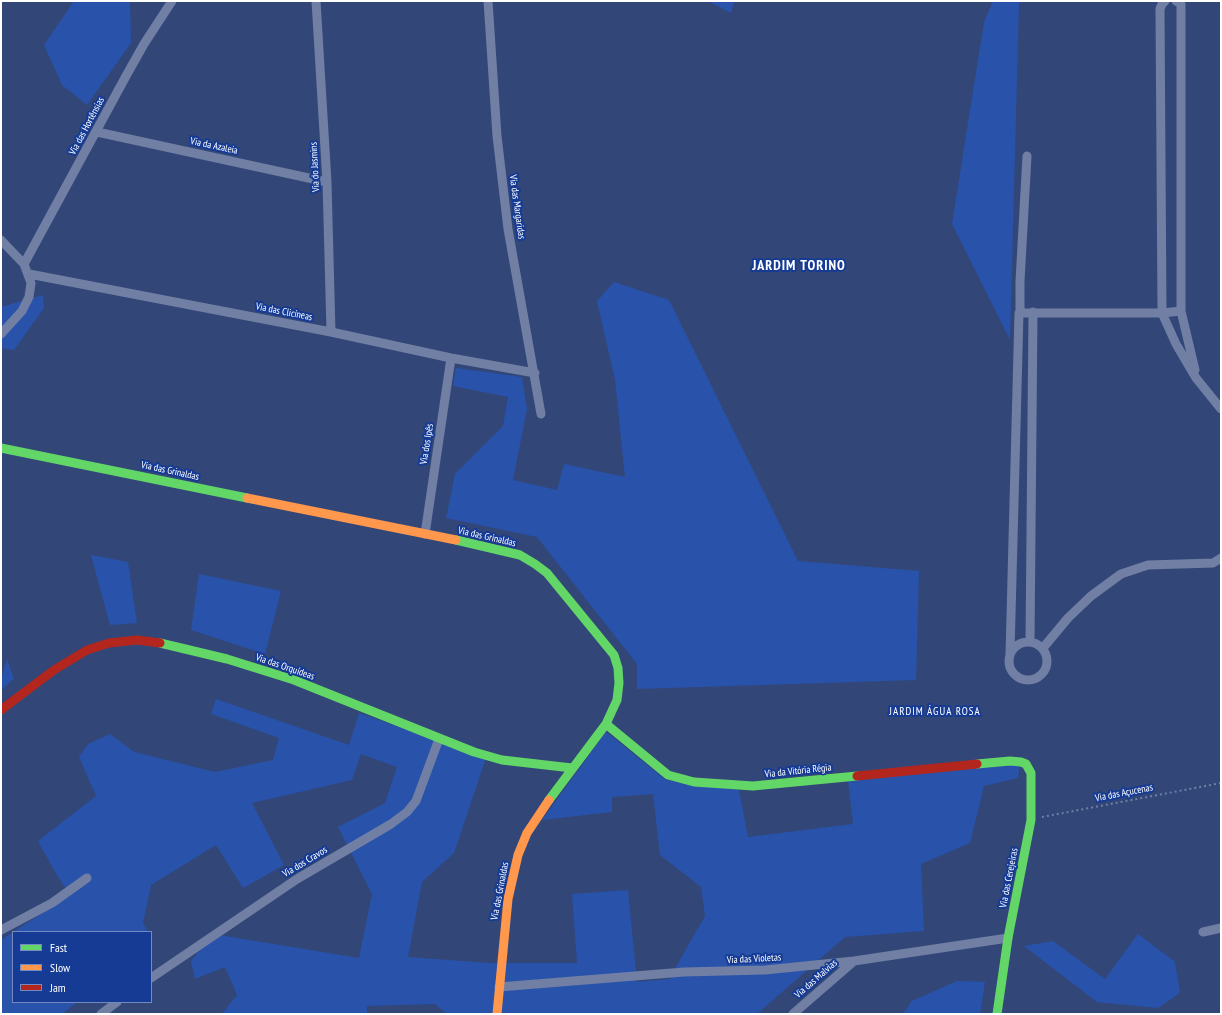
<!DOCTYPE html>
<meta charset="utf-8">
<style>
body{margin:0}
#map{position:relative;width:1222px;height:1015px;overflow:hidden;background:#324778;font-family:"PT Sans Narrow",sans-serif}
canvas{display:block}
.frame{position:absolute;inset:0;border:2px solid #fff;pointer-events:none}
.legend{position:absolute;left:12px;top:931px;width:140px;height:72px;box-sizing:border-box;background:#153b95;border:1px solid #7389bf;margin:0;padding:5px 7px;list-style:none;font-size:12px;color:#fff}
.legend li{display:flex;align-items:center;gap:8px;height:20px}
.legend b{width:20px;border:1px solid #7389bf}
</style>
<div id="map">
<canvas width="1222" height="1015"></canvas>
<div class="frame"></div>
<ul class="legend">
<li><b style="height:5px;background:#63d668"></b>Fast</li>
<li><b style="height:5px;background:#ff974d"></b>Slow</li>
<li><b style="height:5px;background:#b3261e"></b>Jam</li>
</ul>
</div>
<script>
const g = document.querySelector('canvas').getContext('2d');
g.lineJoin = 'round';
function paint(path, color) { g.fillStyle = color; g.fill(path, 'evenodd'); }
const poly = rows => new Path2D(rows.map(r => 'M' + r).join(''));
function stroke(path, color, width, dash) { g.strokeStyle = color; g.lineWidth = width; g.lineCap = dash ? 'butt' : 'round'; g.setLineDash(dash || []); g.stroke(path); }
function write(font, color, halo, rows, align = 'center') {
  g.font = font + ' "PT Sans Narrow",sans-serif'; g.lineWidth = 4; g.setLineDash([]); g.textBaseline = 'middle'; g.strokeStyle = halo; g.fillStyle = color; for (const [text, x, y, turn = 0] of rows) {
    g.save(); g.translate(x, y); g.rotate((+turn || 0) * Math.PI / 180); g.textAlign = isNaN(turn) ? turn : align; if (halo) g.strokeText(text, 0, 0); g.fillText(text, 0, 0); g.restore();
  }
}
paint(poly([
 [74,1,130,1,131,43,87,105,62,85,44,45],
 [708,1,734,1,731,13],
 [993,1,1019,2,1010,340,952,224,984,22],
 [614,282,669,300,798,561,919,571,916,680,637,689,637,664,537,537,446,518,455,474,503,426,508,397,453,386,456,368,522,377,527,409,513,480,557,490,564,464,625,477,615,380,597,301],
 [43,295,44,308,14,350,1,348,1,307],
 [91,555,128,562,137,623,110,625],
 [199,574,281,591,265,654,191,630],
 [7,659,14,679,1,690,1,679],
 [216,699,349,745,359,713,486,758,454,853,422,882,408,957,489,963,577,963,572,894,628,890,637,982,669,979,705,916,701,887,660,855,653,794,612,797,612,812,542,820,606,732,666,780,739,790,748,837,853,824,848,780,1020,762,1018,778,984,786,970,843,921,864,924,931,845,937,757,1014,447,1014,435,1004,367,1006,367,1014,222,1014,237,995,225,967,195,979,191,961,213,934,359,958,372,894,338,827,385,803,397,767,361,754,352,780,252,803,284,865,243,888,216,845,151,885,143,923,148,932,13,932,13,1002,77,1002,62,1014,1,1014,1,940,70,895,55,872,38,841,96,796,79,757,88,744,110,734,134,752,215,772,273,760,279,738,211,714],
 [1138,934,1175,962,1180,993,1158,1008,1097,1002,1024,946,1053,941,1105,979],
 [957,981,985,982,980,1014,903,1014,912,1001]
]), '#2952ab');
stroke(poly([
 [1042,817,1221,783]
]), '#707fa3', 2, [2, 3]);
stroke(poly([
 [316,1,327,182,331,332],
 [488,1,497,136,508,229,541,414],
 [1165,1,1162,4,1160,9,1162,313,1176,344,1196,378,1221,409],
 [1176,1,1181,4,1181,311,1195,370],
 [97,132,327,182],
 [1,240,24,264,31,283,29,297,22,311,1,334],
 [24,264,126,76,144,44,172,1],
 [29,274,331,332,451,358,535,373],
 [1020,311,1020,281,1027,156],
 [425,534,451,358],
 '1009 661a19 19 0 1 1 38 0a19 19 0 1 1-38 0Z',
 [1030,642,1033,312],
 [1043,648,1068,618,1091,596,1121,574,1148,565,1213,563,1221,558],
 [1010,653,1019,313,1162,313,1181,311],
 [1,930,52,903,87,878],
 [1203,932,1221,928],
 [151,978,297,879,391,824,407,812,416,801,439,739],
 [499,987,684,972,765,970,854,961,1008,938],
 [101,1014,117,1002],
 [793,1014,854,961]
]), '#707fa3', 9);
stroke(poly([
 [1,448,247,498],
 [456,540,520,555,535,564,547,573,614,655,618,668,619,683,617,700,606,724,549,800],
 [160,643,227,659,294,680,474,752,502,760,572,768],
 [606,724,668,775,694,782,753,786,857,776],
 [977,764,1010,761,1021,762,1026,764,1031,773,1031,820,1008,938,997,1014]
]), '#63d668', 9);
stroke(poly([
 [247,498,456,540],
 [497,1014,508,899,518,855,527,833,549,800]
]), '#ff974d', 9);
stroke(poly([
 [1,710,54,670,87,650,109,643,137,640,160,643],
 [857,776,977,764]
]), '#b3261e', 9);
write('10px', '#fff', '#153b95', [
 ["Via das Hortênsias",87,126,-62],
 ["Via da Azaleia",214,146,12],
 ["Via do Jasmins",315,167,-93],
 ["Via das Margaridas",517,207,82],
 ["Via das Clicíneas",284,312,11],
 ["Via dos Ipês",427,444,-81],
 ["Via das Grinaldas",170,471,12],
 ["Via das Grinaldas",487,537,13],
 ["Via das Orquídeas",285,667,19],
 ["Via da Vitória Régia",798,771,-6],
 ["Via das Açucenas",1124,793,-11],
 ["Via dos Cravos",305,862,-31],
 ["Via das Cerejeiras",1009,878,-79],
 ["Via das Grinaldas",500,891,-79],
 ["Via das Violetas",754,959,-3],
 ["Via das Malvias",816,979,-41]
]);
g.letterSpacing = '1px';
write('11px', '#fff', '#153b95', [
 ["JARDIM ÁGUA ROSA",935,712]
]);
g.letterSpacing = '0px';
g.letterSpacing = '1px';
write('bold 14px', '#fff', '#153b95', [
 ["JARDIM TORINO",799,266]
]);
g.letterSpacing = '0px';
</script>
